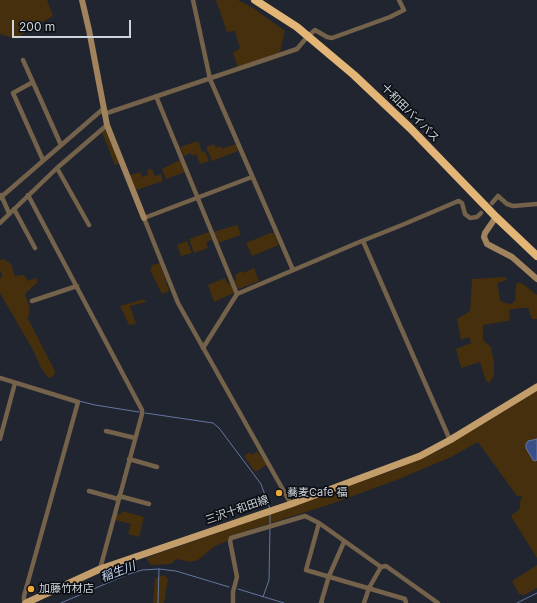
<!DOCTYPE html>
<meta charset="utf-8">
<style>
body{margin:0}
#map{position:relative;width:537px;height:603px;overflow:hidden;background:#202530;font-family:Inter,sans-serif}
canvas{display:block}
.scale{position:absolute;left:12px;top:20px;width:119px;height:18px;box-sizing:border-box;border:2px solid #cfd3da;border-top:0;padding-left:5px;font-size:12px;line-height:14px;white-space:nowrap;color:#cfd3da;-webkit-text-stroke:3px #0c0f13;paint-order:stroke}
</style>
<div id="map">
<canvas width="537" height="603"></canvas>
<div class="scale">200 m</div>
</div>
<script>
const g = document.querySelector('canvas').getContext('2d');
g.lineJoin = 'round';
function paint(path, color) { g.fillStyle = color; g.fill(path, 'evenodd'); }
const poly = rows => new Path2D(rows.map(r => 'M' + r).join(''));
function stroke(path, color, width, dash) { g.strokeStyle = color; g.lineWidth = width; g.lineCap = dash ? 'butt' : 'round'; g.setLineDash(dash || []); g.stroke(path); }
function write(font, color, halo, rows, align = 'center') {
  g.font = font + ' Inter,"Noto Sans JP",sans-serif'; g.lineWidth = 3.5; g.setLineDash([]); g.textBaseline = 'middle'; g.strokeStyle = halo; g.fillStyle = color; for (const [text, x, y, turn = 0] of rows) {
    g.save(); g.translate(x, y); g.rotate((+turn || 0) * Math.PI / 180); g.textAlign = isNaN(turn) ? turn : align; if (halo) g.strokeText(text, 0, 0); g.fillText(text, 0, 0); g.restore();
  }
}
paint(poly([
 [0,0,47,0,53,16,16,38,12,38,0,34],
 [216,0,238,0,253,8,285,31,280,52,238,67,233,53,240,48,235,31,227,32],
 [105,130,107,132,120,163,115,165,102,132],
 [198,141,202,152,205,151,209,161,200,164,196,154,192,156,191,153,184,156,180,147],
 [214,144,216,148,221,146,222,149,236,144,238,151,212,161,206,147],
 [180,160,185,172,166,179,162,169],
 [152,169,155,176,161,174,163,181,136,190,130,175,140,172,142,177,148,175,147,170],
 [237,225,241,235,218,243,213,232],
 [209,232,212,240,206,242,208,248,194,253,189,239],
 [270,233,274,233,279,245,252,256,246,243],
 [187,241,192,253,181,256,177,245],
 [3,259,11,264,15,276,24,275,28,281,36,278,38,282,25,294,30,308,28,319,55,371,54,376,48,378,40,366,33,350,0,293,0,279,2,275,0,270,0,260],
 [160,263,169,291,162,294,150,270,152,265],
 [254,268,259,281,238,289,234,280,236,279,235,275,242,271,244,273],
 [506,277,506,280,498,283,498,287,500,300,505,303,511,304,515,301,516,285,518,282,523,284,537,295,537,319,532,319,528,308,520,308,509,310,510,319,508,321,483,325,483,340,491,347,494,362,494,376,489,383,486,381,480,362,461,368,456,349,471,343,469,337,461,340,457,319,470,311,472,279],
 [225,278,228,284,231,283,234,293,214,302,208,285],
 [144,299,146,302,130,306,136,324,129,325,120,306],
 [537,391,537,439,528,441,535,461,537,460,537,558,512,518,512,515,520,509,520,501,522,499,521,496,517,496,478,442,451,457,399,479,334,503,230,536,227,541,215,546,198,560,190,562,176,559,171,564,151,565,146,558,397,469,440,450],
 [257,451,267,465,255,472,244,456,250,452,252,455],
 [122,511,144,517,139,537,128,534,131,524,115,520,117,514,121,515],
 [537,565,537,588,524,595,519,594,512,581],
 [164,575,168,579,164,603,153,603,155,578]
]), '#462f0d');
const water = poly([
 [537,439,537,460,535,461,533,460,526,448,526,444,528,441,537,439]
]);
paint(water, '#375087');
stroke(water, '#6577a0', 1);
stroke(poly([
 [79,401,95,405,139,412],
 [145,413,213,423,219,428,261,484,270,509],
 [270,525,270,514],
 [238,589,284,603],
 [263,597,269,580,270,528],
 [61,603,126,575,142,570,159,569,176,571,229,587],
 [158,603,159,569],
 [517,603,537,593]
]), '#6577a0', 1);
stroke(poly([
 [193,0,210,79,293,270],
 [23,60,61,145],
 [33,82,13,93,43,160],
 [156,96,237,294],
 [104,114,297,49,308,36,315,30,327,37,332,38,390,17,404,10,399,0],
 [57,168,89,225],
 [252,177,144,218,178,303,291,504],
 [1,195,9,213],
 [28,195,142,410,142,414,100,569],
 [0,198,103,109],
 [492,203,498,196,507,204,513,206,537,204],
 [14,209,35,248],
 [0,223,57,168,107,125],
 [363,241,450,440],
 [32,301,77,286],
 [203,348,237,294,357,243,402,225,456,202,459,201,462,203,465,214,470,218,477,217,481,213],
 [0,378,78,402,24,596,24,603],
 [106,431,135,438],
 [0,439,15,383],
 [129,459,157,467],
 [89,491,118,499],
 [119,496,149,504],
 [319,523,306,570,405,599,406,603],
 [381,567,386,566,438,603],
 [233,603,233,592,237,577,230,541,231,538,305,516,319,523,381,567,369,588,364,603],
 [322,603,321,603,329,576,344,542]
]), '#74624a', 4.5);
stroke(poly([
 [82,0,89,30,107,125,144,218],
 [496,217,485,233,484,237,487,244,512,257,537,279]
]), '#a1845d', 6);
stroke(poly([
 [26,603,100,569,291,504,420,456,450,440,537,387]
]), '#c39e6b', 7);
stroke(poly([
 [255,0,297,27,354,75,410,128,496,217,537,256]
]), '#e3b577', 8);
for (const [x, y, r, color] of [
 [279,493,4,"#eda83c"],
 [31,589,4,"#eda83c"]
]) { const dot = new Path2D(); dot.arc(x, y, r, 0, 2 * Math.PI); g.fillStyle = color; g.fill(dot); stroke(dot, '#0c0f13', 1.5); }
write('11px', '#cfd3da', '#0c0f13', [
 ["十和田バイパス",410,113,45],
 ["三沢十和田線",237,510,-19]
]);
write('11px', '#cfd3da', '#0c0f13', [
 ["蕎麦Cafe 福",287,493],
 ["加藤竹材店",39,589]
], 'left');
write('italic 12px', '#c7d8fa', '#0c0f13', [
 ["稲生川",118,572,-21]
]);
</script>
